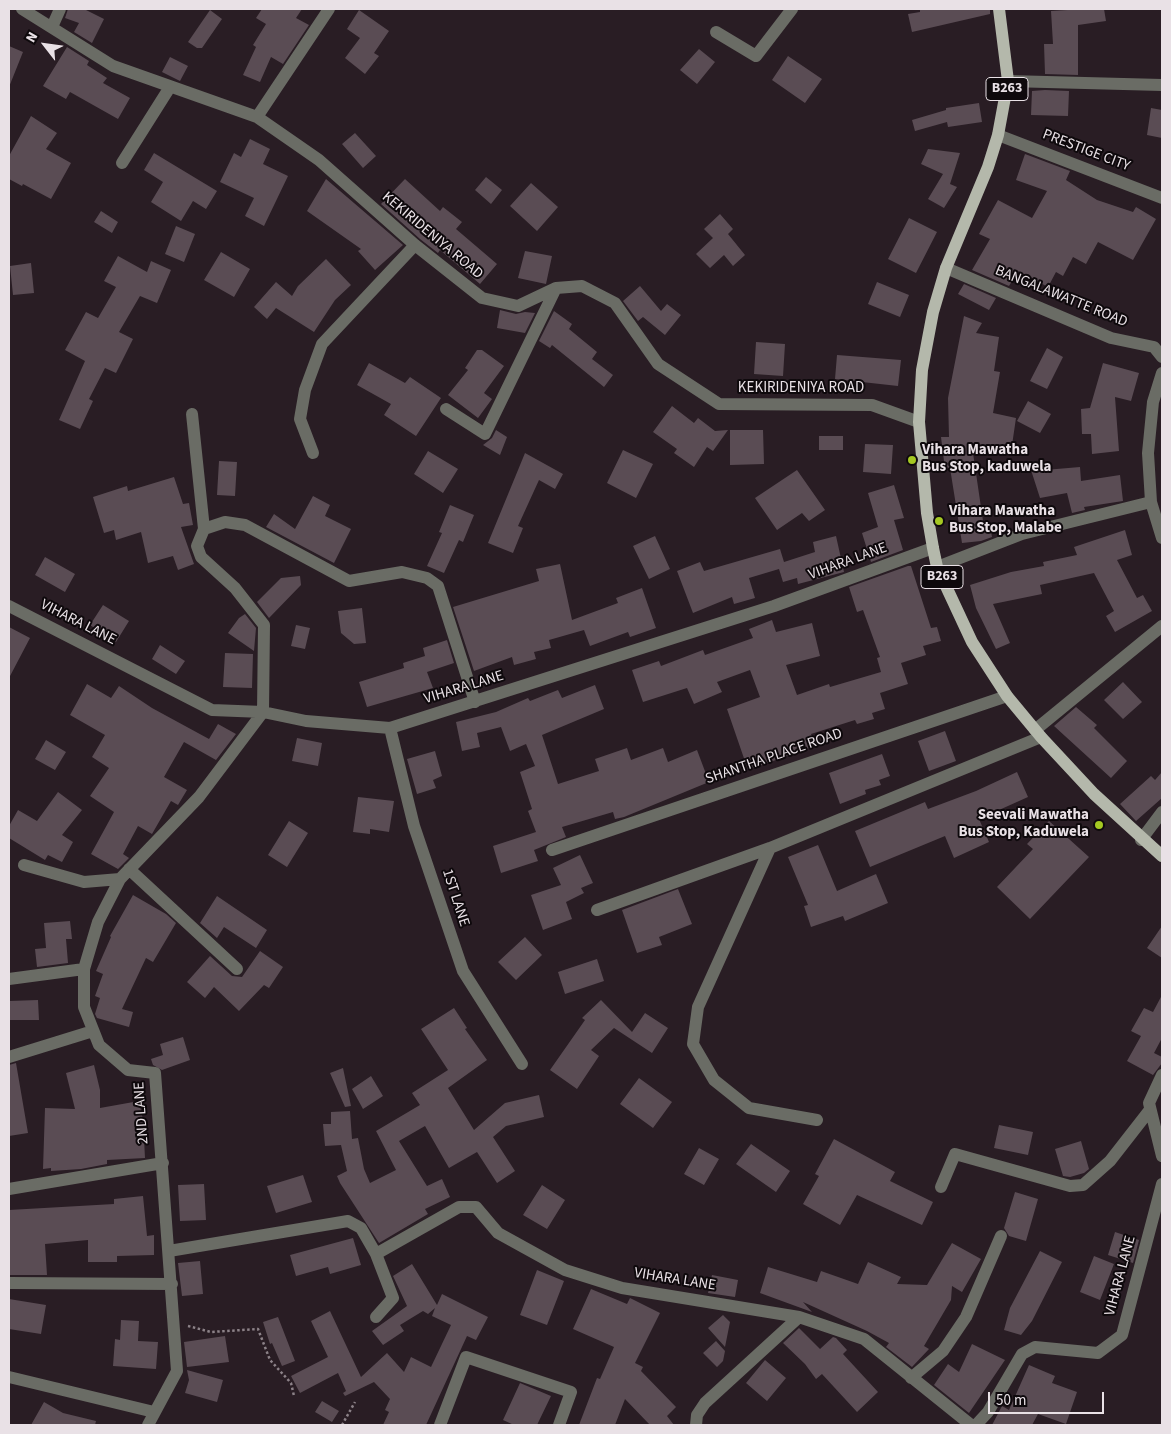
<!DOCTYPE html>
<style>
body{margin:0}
#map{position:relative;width:1171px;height:1434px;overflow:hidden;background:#291d24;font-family:"Source Sans 3",sans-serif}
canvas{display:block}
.frame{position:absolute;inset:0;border:10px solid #e9e1e6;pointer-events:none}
.north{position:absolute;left:20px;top:20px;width:50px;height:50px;-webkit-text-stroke:4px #0e090c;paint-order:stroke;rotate:300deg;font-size:14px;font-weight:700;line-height:20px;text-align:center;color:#e9e1e6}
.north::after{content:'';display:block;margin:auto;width:18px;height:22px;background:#e9e1e6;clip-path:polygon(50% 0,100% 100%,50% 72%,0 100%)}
.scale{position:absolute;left:988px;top:1392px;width:116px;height:22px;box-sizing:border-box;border:2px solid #e9e1e6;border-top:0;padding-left:6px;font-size:15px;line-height:18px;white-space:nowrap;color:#e9e1e6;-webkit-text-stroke:4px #0e090c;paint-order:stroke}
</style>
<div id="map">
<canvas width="1171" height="1434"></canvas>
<div class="frame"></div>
<div class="north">N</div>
<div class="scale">50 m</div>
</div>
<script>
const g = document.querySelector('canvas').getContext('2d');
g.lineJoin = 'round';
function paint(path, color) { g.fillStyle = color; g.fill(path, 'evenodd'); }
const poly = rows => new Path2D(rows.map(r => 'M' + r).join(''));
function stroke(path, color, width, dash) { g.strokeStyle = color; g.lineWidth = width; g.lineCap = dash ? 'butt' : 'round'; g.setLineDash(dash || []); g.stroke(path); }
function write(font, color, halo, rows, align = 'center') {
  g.font = font + ' "Source Sans 3",sans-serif'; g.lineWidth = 4; g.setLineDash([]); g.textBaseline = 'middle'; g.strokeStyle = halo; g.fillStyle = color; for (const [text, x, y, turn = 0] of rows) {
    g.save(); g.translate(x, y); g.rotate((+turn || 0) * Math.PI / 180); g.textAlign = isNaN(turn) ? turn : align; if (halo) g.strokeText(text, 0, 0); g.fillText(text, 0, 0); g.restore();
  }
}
paint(poly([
 [68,9,84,9,104,19,92,43,74,32,79,23,65,18],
 [262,9,302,9,296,18,309,25,283,64,271,57,260,82,243,75,256,47,253,45,266,24,256,18],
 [920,9,990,9,990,14,912,32,908,14,920,12],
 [1084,9,1104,9,1106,21,1078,25,1078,75,1045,74,1044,44,1053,44,1051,11],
 [210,10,222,19,202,48,197,48,188,42],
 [359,10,389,31,374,53,379,56,365,74,345,58,360,38,347,29],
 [9,46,23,52,9,87],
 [67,47,89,61,87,65,107,78,103,83,130,98,118,119,70,92,66,99,43,86],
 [699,49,715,62,697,84,680,70],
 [788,56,822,79,805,103,772,80],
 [170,57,188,66,180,81,162,72],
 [1045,90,1069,91,1068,116,1031,115,1032,91],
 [979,103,982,122,948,127,947,122,915,131,912,120,946,110,946,108],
 [1151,108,1162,110,1162,138,1147,135],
 [31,116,57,133,46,149,71,163,51,199,23,184,22,186,9,179,9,156],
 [355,133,376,156,363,168,342,144],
 [250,139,270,149,263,164,288,176,264,226,245,216,254,198,220,182,234,153,241,157],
 [928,149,960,153,950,184,957,187,944,208,928,199,943,174,921,164],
 [154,153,217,191,206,209,193,201,181,221,151,202,163,182,144,170],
 [1025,154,1070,171,1066,180,1097,200,1133,212,1136,207,1156,219,1133,260,1098,242,1086,264,1073,257,1063,276,1056,272,1048,287,1018,271,1009,286,972,270,990,239,979,234,998,200,1032,218,1047,191,1016,180],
 [486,177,502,190,491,204,475,190],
 [326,179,403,245,375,270,358,251,361,249,307,211],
 [405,179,440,211,443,207,462,222,456,229,497,264,480,284,440,250,438,253,420,239,381,204],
 [531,183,558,207,537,231,510,206],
 [101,211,118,222,112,233,94,222],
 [720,214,733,229,728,234,745,255,733,266,724,255,710,268,696,254,713,238,704,229],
 [909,218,937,232,916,273,888,259],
 [176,226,195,234,184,262,165,254],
 [525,251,552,256,546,284,518,278],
 [221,252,250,269,234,297,204,280],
 [118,256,147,272,151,261,171,270,157,303,140,296,119,332,133,339,116,373,105,368,89,399,93,401,80,429,59,420,85,361,65,350,86,312,98,318,116,287,104,281],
 [326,259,351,285,335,300,314,332,276,308,267,319,254,307,276,282,292,296,298,286],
 [31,263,34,293,13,295,10,266],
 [877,282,909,295,900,317,868,304],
 [964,284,996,298,989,310,958,294],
 [640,286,661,311,667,304,681,315,665,335,643,317,638,321,623,301],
 [500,310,516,314,525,312,535,313,525,333,497,328],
 [554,311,572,324,569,329,597,352,592,359,613,375,604,387,552,345,550,348,539,341],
 [964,316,982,323,976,333,999,337,994,371,1000,372,993,413,1016,418,1011,452,972,446,983,521,989,520,992,537,981,541,962,543,950,468,945,469,941,437,949,437,948,398],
 [756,342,785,344,783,376,754,374],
 [1047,348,1063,357,1047,389,1030,381],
 [477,350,482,350,504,366,484,393,492,399,478,418,448,395,468,370,465,368],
 [837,355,901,360,898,386,835,379],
 [369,363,405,383,410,377,441,398,416,436,384,415,391,404,357,385],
 [1103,363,1139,373,1131,401,1115,397,1119,451,1092,454,1091,434,1082,434,1081,409,1090,408],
 [1028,401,1051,414,1040,433,1017,421],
 [672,406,694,423,698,418,715,431,728,430,713,451,707,447,694,467,674,453,677,449,653,432],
 [496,430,507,437,500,455,483,445,492,438],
 [730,430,763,430,764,464,730,465],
 [819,436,843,436,843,450,819,450],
 [865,444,893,445,891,474,863,472],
 [623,450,653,464,636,498,607,483],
 [428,451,458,469,443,493,414,474],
 [525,453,563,474,555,489,539,480,518,526,523,528,513,553,488,543],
 [219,461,237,462,235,496,217,495],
 [1043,466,1045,470,1080,467,1081,481,1120,475,1123,501,1084,507,1085,510,1072,513,1067,493,1040,498,1031,470],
 [797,470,825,510,809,521,802,513,777,530,755,498],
 [174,477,183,504,189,503,193,525,181,527,194,564,178,570,173,556,148,563,141,532,116,540,114,530,104,533,93,497,127,486,128,491],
 [894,485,904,518,894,520,903,550,871,562,862,533,878,527,868,493],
 [313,496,330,505,325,516,351,529,334,563,266,527,274,514,295,529],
 [450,505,474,515,463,542,459,540,444,573,427,566,442,533,439,532],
 [1125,530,1132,555,1117,560,1137,598,1143,595,1152,611,1115,632,1106,616,1114,611,1094,573,1040,585,1042,594,993,604,1010,643,996,649,976,608,970,585,1011,572,1044,566,1043,562,1077,555,1074,547],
 [655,536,670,569,649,579,633,546],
 [836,536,844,572,798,584,797,578,783,582,779,569,749,578,755,598,734,604,732,597,693,613,677,571,700,562,704,571,780,549,784,562,815,552,813,542],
 [45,557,75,574,65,592,35,575],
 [560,564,572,620,618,603,616,598,642,588,656,628,630,637,628,632,590,646,584,630,549,640,551,648,534,652,536,659,514,665,512,657,474,671,453,607,539,581,536,569],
 [908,566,911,566,931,628,937,627,941,641,923,646,926,655,901,663,908,684,880,693,885,709,872,713,874,719,857,724,855,720,811,734,815,746,748,770,727,709,760,697,750,670,717,682,722,692,694,704,687,688,643,702,632,670,659,661,661,666,703,650,705,655,753,638,749,629,772,620,776,632,812,623,820,656,786,665,797,695,829,684,830,687,881,672,877,658,880,657,863,610,857,612,849,587],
 [300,576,301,585,269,618,257,602,281,578],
 [103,605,129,621,116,642,90,625],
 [362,608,366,643,354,644,341,633,338,611],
 [245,614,256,628,254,651,228,633,239,618],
 [296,625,310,628,305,649,291,646],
 [9,627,30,638,9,678],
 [447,640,454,663,427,672,433,688,367,707,359,682,404,668,403,663,425,656,423,648],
 [160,645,185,661,176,674,152,659],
 [225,653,253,654,252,688,223,687],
 [1123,682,1142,702,1123,719,1104,700],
 [87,684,111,698,119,686,152,708,209,739,218,724,236,734,216,760,184,742,164,777,187,790,178,805,171,801,152,834,138,826,123,854,129,858,118,869,91,854,114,812,90,796,109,768,92,757,105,735,70,715],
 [595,685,604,709,542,735,558,784,599,771,595,759,627,748,631,760,663,748,668,762,697,750,709,782,624,817,615,819,613,812,562,827,566,837,534,850,538,861,501,873,493,846,536,832,528,811,532,809,520,772,535,766,526,744,510,751,501,727,477,733,480,747,462,751,456,722,496,712,528,698,530,701,558,690,562,698],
 [1076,707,1097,725,1094,728,1127,761,1111,778,1054,726],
 [945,731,956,761,929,771,918,741],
 [297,738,322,743,318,766,292,761],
 [46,740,66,752,55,770,35,759],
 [435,751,442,776,433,780,436,788,417,794,407,759],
 [882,754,890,776,879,780,881,785,865,790,866,794,840,804,829,773],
 [1017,772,1028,797,979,819,989,842,954,858,945,836,870,867,855,831,925,802,928,809,976,791],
 [1162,772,1162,798,1136,821,1120,804,1151,776,1155,780],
 [58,792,82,810,62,835,73,842,62,862,48,855,45,860,9,838,9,826,18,810,37,821],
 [358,797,394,801,389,832,370,829,370,834,353,832],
 [289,821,308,833,287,867,268,855],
 [1049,821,1089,857,1030,919,997,887,1033,849,1027,844],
 [818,845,837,891,876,874,888,903,845,921,843,916,811,927,804,906,808,905,788,857],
 [580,855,593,883,581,888,584,893,566,902,572,919,543,930,531,895,561,885,553,868],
 [678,889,692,924,659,937,662,945,637,953,622,910],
 [133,895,166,914,176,923,153,962,146,958,122,1009,133,1012,129,1027,97,1018,95,1014,100,998,95,996,103,974,96,971,111,937,110,936],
 [217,896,267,930,256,948,224,927,217,938,200,923],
 [70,921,72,939,66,939,68,963,37,967,35,949,46,948,44,923],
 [1162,926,1162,958,1147,948],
 [525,937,542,955,516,980,498,962],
 [260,951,283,967,269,988,264,985,239,1011,214,987,205,998,187,982,210,956,232,976,242,977],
 [597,959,604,981,565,994,558,972],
 [1162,995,1162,1038,1154,1053,1162,1057,1162,1063,1153,1075,1127,1061,1141,1036,1131,1031,1144,1008,1153,1012],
 [38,1000,39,1020,9,1020,9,1001],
 [601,1000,632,1032,645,1013,668,1028,652,1053,614,1028,591,1050,599,1056,577,1089,550,1070,585,1020,582,1018],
 [454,1008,467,1028,465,1029,487,1060,448,1088,474,1130,505,1103,539,1095,544,1117,506,1126,493,1137,515,1171,497,1183,477,1152,449,1168,425,1126,399,1141,427,1186,442,1179,450,1197,425,1209,428,1214,379,1243,340,1183,337,1176,347,1171,341,1145,325,1146,323,1124,331,1124,331,1112,350,1111,352,1139,358,1138,364,1169,370,1183,396,1170,376,1131,420,1105,412,1093,448,1070,421,1029],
 [183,1037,190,1060,162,1070,153,1065,151,1059,163,1055,160,1044],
 [16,1063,28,1133,9,1136,9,1065],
 [94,1065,100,1090,100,1108,139,1101,143,1120,145,1158,107,1160,107,1164,81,1169,51,1171,51,1168,43,1169,45,1108,75,1109,66,1073],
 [343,1068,351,1106,345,1107,330,1073],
 [371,1076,383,1096,363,1109,352,1089],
 [639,1078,672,1102,653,1128,620,1104],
 [999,1125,1033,1132,1028,1155,994,1148],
 [834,1139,895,1172,890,1181,933,1202,922,1225,857,1195,840,1225,803,1204,819,1176,815,1174],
 [1081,1141,1089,1169,1084,1173,1070,1177,1063,1176,1055,1149],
 [751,1144,790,1171,776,1192,736,1164],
 [699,1148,719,1159,704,1185,684,1174],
 [303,1175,312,1202,276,1213,267,1186],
 [204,1184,206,1220,180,1221,178,1185],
 [542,1185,565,1200,547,1229,523,1215],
 [1015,1192,1038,1199,1026,1241,1009,1236,1004,1228],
 [143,1196,147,1236,154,1235,154,1255,117,1256,117,1262,88,1262,88,1240,45,1244,47,1275,9,1275,9,1210,114,1204,114,1199],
 [1115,1232,1139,1240,1133,1263,1108,1255],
 [353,1238,361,1265,330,1274,328,1267,296,1276,290,1255],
 [952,1243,981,1259,962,1292,952,1286,951,1300,924,1346,929,1349,912,1367,886,1347,889,1343,867,1331,803,1302,812,1312,760,1293,768,1267,817,1282,821,1271,858,1284,868,1262,901,1277,897,1284,927,1285],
 [1040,1251,1062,1262,1032,1321,1021,1335,1004,1330,1010,1308],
 [1094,1256,1114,1264,1100,1300,1080,1292],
 [200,1261,203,1294,182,1296,178,1263],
 [412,1264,437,1305,442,1294,488,1317,476,1340,467,1336,426,1425,383,1425,389,1412,385,1410,390,1399,374,1382,345,1396,343,1393,346,1391,338,1373,300,1393,291,1376,328,1357,311,1321,330,1311,361,1377,387,1353,404,1372,411,1357,431,1367,451,1325,432,1316,435,1308,428,1314,423,1311,400,1325,404,1331,383,1345,372,1331,407,1306,393,1276],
 [537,1270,564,1281,547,1325,520,1315],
 [712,1275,738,1280,735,1297,708,1293],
 [591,1289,627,1304,630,1298,660,1313,635,1363,643,1367,641,1371,676,1407,667,1416,674,1425,650,1425,625,1399,615,1425,579,1425,597,1378,600,1379,614,1347,573,1329],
 [9,1299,46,1305,41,1334,9,1329],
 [723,1315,730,1322,725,1347,708,1328],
 [278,1317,295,1361,282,1366,272,1343,270,1344,263,1322],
 [121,1320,139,1321,138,1341,158,1342,156,1369,113,1366,115,1339,120,1340],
 [799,1328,820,1349,833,1337,836,1338,847,1350,843,1354,878,1392,857,1412,822,1374,816,1379,805,1364,783,1343],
 [225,1336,229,1362,187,1367,184,1342],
 [716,1341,725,1351,723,1361,717,1367,703,1353],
 [972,1344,1005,1360,969,1413,934,1385,948,1364,959,1372],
 [765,1360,786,1378,767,1401,746,1383],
 [1029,1365,1055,1376,1052,1383,1077,1392,1066,1424,1038,1414,1032,1425,992,1425,1002,1406,1009,1410],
 [187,1370,223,1380,217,1402,185,1393,189,1380],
 [520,1383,551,1396,537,1425,514,1425,503,1420],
 [322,1401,339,1411,332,1422,315,1412],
 [44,1402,63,1413,96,1421,95,1425,31,1425]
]), '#5a4c54');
stroke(poly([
 [188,1326,211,1332,258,1329,270,1360,291,1383,294,1396],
 [342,1425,355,1402]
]), '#8c8288', 2.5, [2.5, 2.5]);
stroke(poly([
 [22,9,113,66,257,117],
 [329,9,257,117,319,160,415,245,482,298,518,306,556,288,582,286,615,303,658,364,719,404,872,405,919,422],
 [52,27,60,9],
 [716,32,756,56,792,9],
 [1008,81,1162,85],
 [998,135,1162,198],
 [122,163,170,87],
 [946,268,1111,338,1154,347,1162,357],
 [1162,373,1153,402,1148,453,1151,502,1162,538],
 [446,409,485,434,556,288],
 [192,414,204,529],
 [313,453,300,419,305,390,322,344,415,245],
 [937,567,1022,534,1151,502],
 [9,606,212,710,263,712,306,721,390,728,774,606,933,548],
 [390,728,414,826,463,971,522,1064],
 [1035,730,1162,626],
 [1141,840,1162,812],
 [770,848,698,1007,693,1044,714,1080,749,1108,817,1120],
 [552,850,1007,696],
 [24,865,84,882,120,879],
 [129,869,237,969],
 [597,910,770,848,1041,737],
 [9,979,84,969],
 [9,1057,93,1031],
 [1162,1075,1149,1103,1162,1156],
 [941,1187,955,1154,1070,1186,1083,1185,1110,1161,1149,1111],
 [9,1189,163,1163],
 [169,1251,348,1221,361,1228,376,1254,393,1298,376,1317],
 [376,1254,459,1207,476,1207,498,1233,565,1270,622,1288,799,1317,864,1339,971,1425],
 [9,1283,172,1284],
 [9,1377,154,1412],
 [911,1378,943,1351,966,1317,1001,1236],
 [148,1425,177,1371,155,1073,128,1070,99,1045,84,1007,84,969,98,922,120,879,199,797,263,712,264,625,235,588,201,557,197,546,204,529,225,522,245,525,349,581,402,572,427,578,438,586,475,702],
 [440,1425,466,1357,571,1392,559,1425],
 [696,1425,697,1415,705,1403,799,1317],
 [976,1425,988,1412,1022,1354,1035,1347,1098,1353,1122,1335,1162,1184]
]), '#6a6c65', 12);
stroke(poly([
 [999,9,1008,81,998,135,988,167,946,268,933,312,922,370,919,422,927,513,933,548,937,567,972,642,1007,696,1041,737,1094,794,1162,856]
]), '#b4b8ab', 12);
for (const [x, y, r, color] of [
 [912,460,5,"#a5c822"],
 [939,521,5,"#a5c822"],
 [1099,825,5,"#a5c822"]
]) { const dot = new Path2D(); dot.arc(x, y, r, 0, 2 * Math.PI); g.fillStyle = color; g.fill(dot); stroke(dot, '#0e090c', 2); }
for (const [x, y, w] of [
 [1007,89,42],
 [942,577,42]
]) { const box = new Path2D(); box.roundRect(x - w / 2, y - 11.5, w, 23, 4); g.fillStyle = '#0e090c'; g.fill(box); stroke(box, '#e9e1e6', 1); }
write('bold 14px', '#e9e1e6', null, [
 ["B263",1007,89],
 ["B263",942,577]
]);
write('15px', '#e9e1e6', '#0e090c', [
 ["PRESTIGE CITY",1086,151,21],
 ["KEKIRIDENIYA ROAD",432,236,40],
 ["BANGALAWATTE ROAD",1061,297,22],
 ["KEKIRIDENIYA ROAD",801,389],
 ["VIHARA LANE",848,562,-20],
 ["VIHARA LANE",78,623,27],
 ["VIHARA LANE",464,688,-17],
 ["SHANTHA PLACE ROAD",774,757,-19],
 ["1ST LANE",455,898,72],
 ["2ND LANE",142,1113,-94],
 ["VIHARA LANE",1121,1276,-75],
 ["VIHARA LANE",675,1280,9]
]);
write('bold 15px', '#e9e1e6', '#0e090c', [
 ["Vihara Mawatha",922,451],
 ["Bus Stop, kaduwela",922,468],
 ["Vihara Mawatha",949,512],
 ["Bus Stop, Malabe",949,529],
 ["Seevali Mawatha",1089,816,"right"],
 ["Bus Stop, Kaduwela",1089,833,"right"]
], 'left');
</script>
